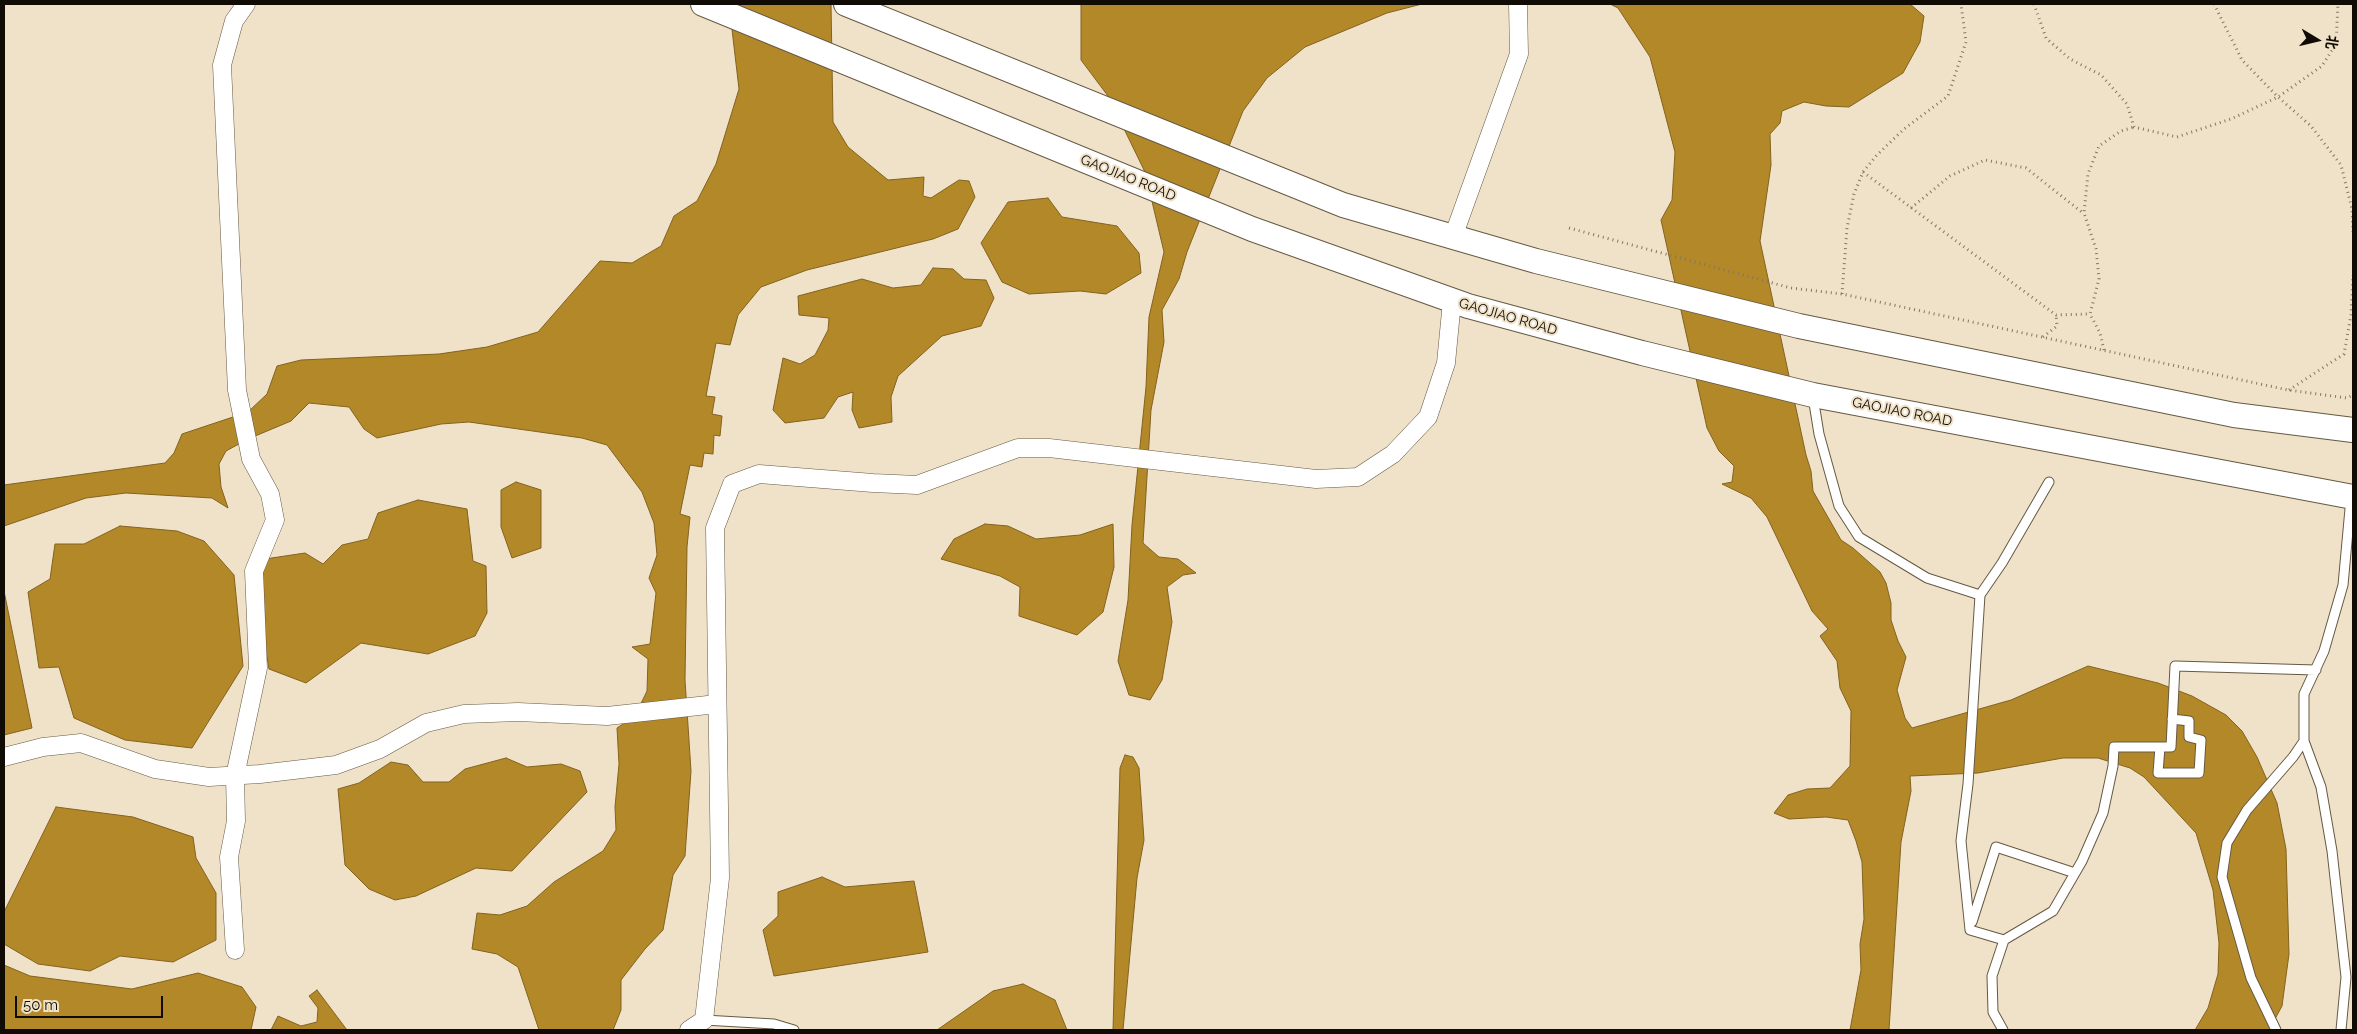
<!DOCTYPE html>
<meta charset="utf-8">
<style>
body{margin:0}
#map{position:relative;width:2357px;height:1034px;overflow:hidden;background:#f0e2c8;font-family:Raleway,"Noto Sans SC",sans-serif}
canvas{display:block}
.frame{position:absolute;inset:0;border:5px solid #100b04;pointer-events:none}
.north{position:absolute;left:2292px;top:15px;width:50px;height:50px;-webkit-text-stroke:4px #f0e2c8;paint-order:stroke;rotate:99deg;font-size:14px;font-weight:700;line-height:20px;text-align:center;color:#100b04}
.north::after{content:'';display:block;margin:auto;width:18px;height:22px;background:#100b04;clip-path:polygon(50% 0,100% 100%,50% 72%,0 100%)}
.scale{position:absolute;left:15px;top:996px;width:148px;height:22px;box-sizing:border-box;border:2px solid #100b04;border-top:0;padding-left:6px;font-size:15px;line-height:18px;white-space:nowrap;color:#100b04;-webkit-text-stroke:4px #f0e2c8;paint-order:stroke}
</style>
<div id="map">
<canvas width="2357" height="1034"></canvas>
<div class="frame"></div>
<div class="north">北</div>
<div class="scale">50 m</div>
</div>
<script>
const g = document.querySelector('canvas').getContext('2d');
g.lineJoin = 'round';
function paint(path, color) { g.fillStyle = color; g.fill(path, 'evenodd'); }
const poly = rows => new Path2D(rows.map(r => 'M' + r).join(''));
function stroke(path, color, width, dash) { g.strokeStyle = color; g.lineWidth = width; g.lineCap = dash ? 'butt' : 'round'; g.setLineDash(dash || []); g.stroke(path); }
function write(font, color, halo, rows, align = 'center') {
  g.font = font + ' Raleway,sans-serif'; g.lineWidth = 4; g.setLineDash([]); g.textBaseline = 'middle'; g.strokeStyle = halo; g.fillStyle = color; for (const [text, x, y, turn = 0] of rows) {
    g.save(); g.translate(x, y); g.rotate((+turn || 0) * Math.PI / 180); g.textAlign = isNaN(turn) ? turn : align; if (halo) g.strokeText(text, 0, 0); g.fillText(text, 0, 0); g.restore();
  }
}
const water = poly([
 [729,4,831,4,833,122,848,147,888,180,924,177,923,196,931,198,959,180,969,181,975,197,958,229,933,239,807,270,761,287,738,315,730,345,716,343,706,396,715,397,712,414,722,416,720,436,714,435,713,454,704,453,702,467,690,465,680,514,690,517,687,547,685,680,691,771,685,856,673,875,663,930,645,949,621,980,621,1010,613,1030,539,1030,518,967,497,954,472,949,477,913,500,915,527,906,554,882,603,851,616,830,615,807,619,764,617,728,635,716,647,691,648,659,632,647,650,644,656,593,649,578,657,555,654,523,642,492,607,445,582,438,469,422,441,424,377,438,364,429,349,407,309,403,291,421,248,439,226,451,219,464,221,487,228,508,212,498,126,493,86,498,4,526,4,485,165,463,174,453,182,434,248,412,267,394,277,366,301,360,439,354,487,347,538,332,600,261,632,263,661,246,674,216,697,201,716,164,739,89,729,4],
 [1081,4,1422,4,1387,13,1305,47,1267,78,1243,111,1187,252,1179,279,1162,310,1164,342,1151,410,1143,543,1159,557,1178,559,1196,573,1183,575,1167,587,1172,622,1162,680,1150,700,1129,695,1118,661,1128,600,1132,525,1146,387,1149,317,1164,252,1145,172,1108,96,1081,60,1081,4],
 [1610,4,1910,4,1924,16,1920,42,1903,73,1849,107,1826,106,1804,102,1782,111,1780,123,1770,134,1771,165,1760,241,1806,455,1811,471,1813,491,1841,540,1853,548,1880,572,1886,583,1891,603,1891,620,1898,641,1906,657,1897,690,1905,718,1912,728,2011,700,2088,666,2158,683,2192,696,2226,715,2242,731,2257,757,2277,803,2286,849,2289,954,2282,1006,2269,1030,2195,1030,2208,1008,2218,974,2219,943,2213,890,2196,833,2144,777,2130,768,2098,758,2063,758,1978,773,1910,776,1911,791,1901,842,1889,1030,1850,1030,1861,970,1860,944,1864,919,1862,862,1856,841,1848,820,1826,817,1789,819,1774,813,1788,795,1807,789,1830,788,1850,766,1851,711,1840,688,1837,661,1820,636,1828,629,1812,611,1767,517,1751,498,1722,484,1732,482,1734,466,1719,451,1707,428,1661,220,1672,200,1675,152,1650,57,1618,8,1610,4],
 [1048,198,1062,217,1117,226,1139,253,1141,273,1106,294,1080,291,1029,294,1002,282,981,243,1008,202,1048,198],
 [933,268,953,269,964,279,986,280,994,298,981,326,942,336,898,376,891,397,892,422,859,428,852,410,853,392,838,397,824,418,785,423,773,410,783,358,800,364,815,355,828,330,829,318,799,315,798,296,862,279,893,288,921,285,933,268],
 [516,482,541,490,541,548,512,558,501,527,501,490,516,482],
 [418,500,467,509,473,561,486,566,487,613,475,636,428,654,361,643,306,683,269,669,259,607,265,559,305,553,323,564,342,545,368,539,378,513,418,500],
 [985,524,1008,526,1036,539,1080,535,1113,524,1114,567,1103,612,1077,635,1019,616,1020,587,1000,576,941,559,954,539,985,524],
 [120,526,177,531,204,541,234,575,243,666,192,748,125,740,74,718,59,667,39,668,28,592,50,579,55,544,84,544,120,526],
 [4,591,32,728,4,735,4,591],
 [1125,755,1133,757,1139,768,1144,840,1137,878,1123,1030,1113,1030,1120,768,1125,755],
 [506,758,527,767,561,764,580,771,587,792,512,871,476,868,416,896,395,900,369,889,345,865,338,789,359,783,391,762,408,765,423,782,449,782,465,769,506,758],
 [56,807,133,817,193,837,196,858,216,893,216,940,173,962,120,956,90,971,38,964,4,944,4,912,56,807],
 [822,877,845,887,914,881,928,952,774,976,763,930,778,916,778,892,822,877],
 [4,965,30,976,132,989,198,973,242,987,256,1007,251,1030,4,1030,4,965],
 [1023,984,1055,1000,1067,1030,937,1030,993,991,1023,984],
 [317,990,347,1030,271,1030,278,1016,301,1026,317,1022,318,1008,309,996,317,990]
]);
paint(water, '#b38829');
stroke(water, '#82621e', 1);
const service = poly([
 [1813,397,1819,434,1839,506,1859,537,1927,578,1980,595],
 [2049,482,2002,563,1980,595,1968,784,1961,841,1970,930,2004,940,2053,911,2082,861,2103,813,2113,766,2114,747,2171,747,2175,666,2316,670],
 [2160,747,2158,773,2199,773,2201,740,2189,737,2189,721,2172,719],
 [1972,922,1996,847,2075,873],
 [704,1020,774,1024,794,1030],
 [2003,1030,1993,1012,1992,976,2004,940],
 [2276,1030,2251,978,2222,877,2227,843,2247,810,2293,757,2304,741],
 [2341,1030,2346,977,2332,851,2321,787,2304,741,2304,694,2324,651,2343,585,2351,498]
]);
const minor = poly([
 [1453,237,1519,54,1518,4],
 [4,757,43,747,81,743,155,769,209,777,260,774,336,765,380,749,426,723,464,714,518,712,607,716,717,704],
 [235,950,229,857,236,821,235,776,258,668,254,571,275,520,270,494,251,459,237,390,222,65,234,21,246,4],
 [689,1030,704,1020,720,878,715,528,732,484,759,474,873,483,917,485,1018,448,1049,448,1316,479,1358,477,1393,454,1428,417,1446,363,1452,301]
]);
const secondary = poly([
 [703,4,1252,229,1468,306,1642,353,1813,395,2353,497],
 [846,4,1343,205,1536,261,1799,326,2234,415,2353,430]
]);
stroke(service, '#665943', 11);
stroke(minor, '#665943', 19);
stroke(secondary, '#665943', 26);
stroke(poly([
 [2034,4,2046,38,2070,59,2101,75,2127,104,2134,127,2177,137,2231,119,2278,97,2322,66,2336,44,2338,4],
 [2214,4,2242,60,2278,97,2311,126,2341,165,2352,209,2353,232],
 [1863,172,2056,315,2090,314],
 [1911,208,1950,176,1985,160,2026,168,2083,213],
 [1569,228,1791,288,1842,294,2288,390,2347,398,2353,395],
 [1842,294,1847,228,1854,194,1863,172,1876,156,1904,129,1948,96,1966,42,1961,4],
 [2043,337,2057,326,2056,315],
 [2104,350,2100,333,2090,314,2099,279,2096,249,2084,213,2088,174,2099,146,2121,131,2134,127],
 [2289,390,2344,354,2351,315,2353,275]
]), '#817867', 3, [1, 4]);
stroke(service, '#fff', 9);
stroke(minor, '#fff', 18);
stroke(secondary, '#fff', 24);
write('14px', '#100b04', '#f0e2c8', [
 ["GAOJIAO ROAD",1128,178,22],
 ["GAOJIAO ROAD",1508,317,16],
 ["GAOJIAO ROAD",1902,412,11]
]);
</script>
